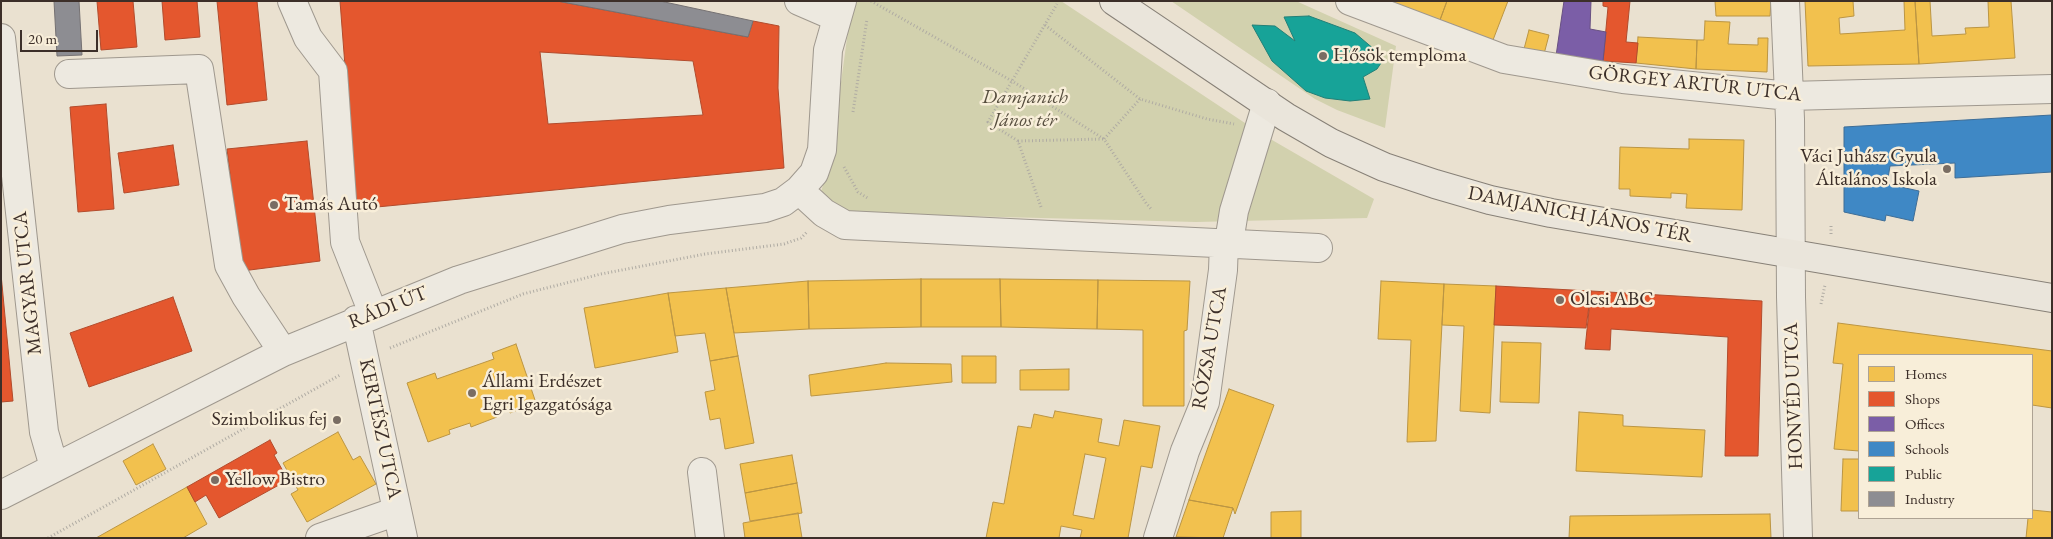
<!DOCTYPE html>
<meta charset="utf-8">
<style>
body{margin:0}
#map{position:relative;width:2053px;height:539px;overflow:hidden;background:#eae1d0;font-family:"EB Garamond",serif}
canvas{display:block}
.frame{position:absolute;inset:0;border:2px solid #3c2f29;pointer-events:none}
.legend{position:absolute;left:1858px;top:354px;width:175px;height:165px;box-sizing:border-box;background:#f8eed9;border:1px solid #ada293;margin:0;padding:6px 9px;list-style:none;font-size:15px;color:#3c2f29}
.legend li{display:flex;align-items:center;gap:10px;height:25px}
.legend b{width:25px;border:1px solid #ada293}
.scale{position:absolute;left:20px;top:30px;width:78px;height:22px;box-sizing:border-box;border:2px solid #3c2f29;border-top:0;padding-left:6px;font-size:15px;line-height:18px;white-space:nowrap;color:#3c2f29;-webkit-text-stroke:4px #f8eed9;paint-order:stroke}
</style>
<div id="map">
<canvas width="2053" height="539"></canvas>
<div class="frame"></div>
<ul class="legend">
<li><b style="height:14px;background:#f2c14e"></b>Homes</li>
<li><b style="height:14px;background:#e4572e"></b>Shops</li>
<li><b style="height:14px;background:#7b5ea7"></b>Offices</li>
<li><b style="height:14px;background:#3f88c5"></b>Schools</li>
<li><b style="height:14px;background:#17a398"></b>Public</li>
<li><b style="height:14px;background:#8d8d92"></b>Industry</li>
</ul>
<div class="scale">20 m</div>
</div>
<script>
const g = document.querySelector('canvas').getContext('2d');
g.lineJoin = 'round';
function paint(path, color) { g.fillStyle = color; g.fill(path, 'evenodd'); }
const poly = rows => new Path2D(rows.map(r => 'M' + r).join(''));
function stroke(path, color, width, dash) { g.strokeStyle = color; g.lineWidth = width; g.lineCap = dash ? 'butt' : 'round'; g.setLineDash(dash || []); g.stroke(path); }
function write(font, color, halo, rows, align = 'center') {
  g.font = font + ' "EB Garamond",serif'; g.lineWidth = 5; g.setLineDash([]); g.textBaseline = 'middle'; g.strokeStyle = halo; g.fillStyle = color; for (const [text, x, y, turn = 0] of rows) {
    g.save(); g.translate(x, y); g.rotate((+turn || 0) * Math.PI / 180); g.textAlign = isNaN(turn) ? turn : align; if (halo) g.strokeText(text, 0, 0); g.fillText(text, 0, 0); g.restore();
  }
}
paint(poly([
 [857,1,1061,1,1260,133,1374,199,1367,218,1196,222,848,213,819,198,830,163,851,9],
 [1171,1,1296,1,1396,46,1385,128,1337,110,1315,99]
]), '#d2d1ae');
const homes = poly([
 [1388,1,1447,1,1440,20,1388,1],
 [1447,1,1508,1,1493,40,1440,20,1447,1],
 [1715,1,1771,1,1770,16,1716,16,1715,1],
 [1805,1,1853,1,1854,16,1839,18,1840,34,1905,30,1904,1,1915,1,1919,64,1808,66,1805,1],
 [1915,1,1930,1,1932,36,1966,34,1965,28,1989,27,1988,1,2011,1,2015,58,1919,64,1915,1],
 [1705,21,1730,22,1728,44,1758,45,1758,38,1768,38,1767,72,1696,69,1697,40,1704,40,1705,21],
 [1529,30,1549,35,1544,54,1524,49,1529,30],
 [1638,37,1697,40,1696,69,1636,63,1638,37],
 [1689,139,1744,140,1742,210,1686,208,1687,194,1671,193,1671,198,1630,196,1630,189,1619,189,1620,147,1689,149,1689,139],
 [921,279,921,327,809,329,808,281,921,279],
 [921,279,1000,279,1001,327,921,327,921,279],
 [1000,279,1098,280,1097,329,1001,327,1000,279],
 [1098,280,1190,281,1187,330,1184,331,1184,406,1143,406,1143,330,1097,329,1098,280],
 [808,281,809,329,734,333,726,288,808,281],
 [1381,281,1444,284,1436,441,1407,442,1411,340,1378,339,1381,281],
 [1444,284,1496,286,1490,413,1460,411,1464,326,1442,325,1444,284],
 [726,288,738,356,710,361,705,333,675,336,668,293,726,288],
 [668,293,678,352,595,368,584,308,668,293],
 [1838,323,2052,351,2052,408,2032,405,2032,355,1859,355,1859,451,1834,449,1843,364,1833,363,1838,323],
 [1502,342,1541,343,1539,403,1500,402,1502,342],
 [516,344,536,403,510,413,509,409,496,413,497,417,471,427,470,423,449,430,450,434,428,442,407,383,435,373,437,379,494,359,492,353,516,344],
 [738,356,754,443,725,449,720,418,710,420,705,392,715,390,710,361,738,356],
 [962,356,996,356,996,383,962,383,962,356],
 [886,363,951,364,952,382,811,396,809,375,886,363],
 [1069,369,1069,390,1020,390,1020,370,1069,369],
 [1229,389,1274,405,1235,514,1233,508,1189,500,1229,389],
 [1055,411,1102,419,1098,442,1119,446,1124,420,1160,426,1152,468,1141,466,1128,538,1080,538,1082,530,1061,526,1059,538,986,538,993,502,1004,504,1018,426,1031,428,1034,414,1053,418,1055,411],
 [1085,454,1106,458,1094,519,1073,515,1085,454],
 [1579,412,1623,415,1623,426,1705,430,1702,477,1576,471,1579,412],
 [338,432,353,460,360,456,376,484,307,522,291,494,298,490,283,463,338,432],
 [153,444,166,469,136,485,123,461,153,444],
 [792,455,797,483,745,493,740,464,792,455],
 [1843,459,1859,459,1859,511,1841,511,1843,459],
 [797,483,802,513,750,521,745,493,797,483],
 [187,487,207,524,183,538,96,538,187,487],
 [1189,500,1233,508,1223,538,1176,537,1189,500],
 [2032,510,2052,512,2052,538,2026,538,2028,518,2032,518,2032,510],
 [1301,511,1301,538,1271,538,1271,512,1301,511],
 [798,513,802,538,745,538,743,523,798,513],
 [1770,514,1771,538,1569,538,1570,516,1770,514]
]);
paint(homes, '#f2c14e');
stroke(homes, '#bb9543', 1);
const shops = poly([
 [97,1,133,1,137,47,101,50,97,1],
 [162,1,197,1,200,37,165,40,162,1],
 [217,1,257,1,267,100,227,105,217,1],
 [340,1,557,1,748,37,753,21,779,26,778,88,784,168,356,209,340,1],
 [540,52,693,61,703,115,548,124,540,52],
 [1603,1,1630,1,1626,42,1638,43,1636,63,1603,61,1608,7,1603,6,1603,1],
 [106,104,114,209,78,212,70,107,106,104],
 [307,141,320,261,242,271,227,149,307,141],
 [173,145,179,185,124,193,118,153,173,145],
 [1,274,13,401,1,402,1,274],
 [1496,286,1591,291,1586,328,1494,325,1496,286],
 [1591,291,1762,301,1758,456,1725,456,1728,337,1611,329,1610,350,1585,349,1591,291],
 [173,297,192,351,89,387,70,333,173,297],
 [270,440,277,453,274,455,288,480,219,518,206,495,195,502,187,487,270,440]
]);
paint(shops, '#e4572e');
stroke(shops, '#b24b2c', 1);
const offices = poly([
 [1564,1,1591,1,1590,29,1606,32,1603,61,1556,56,1564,1]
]);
paint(offices, '#7b5ea7');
stroke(offices, '#685081', 1);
const schools = poly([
 [2052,115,2052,172,1955,178,1955,163,1890,166,1887,184,1919,191,1913,221,1886,215,1885,221,1844,212,1844,127,2052,115]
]);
paint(schools, '#3f88c5');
stroke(schools, '#3e6d96', 1);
const public = poly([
 [1309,16,1355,33,1375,50,1381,63,1377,69,1363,77,1370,99,1350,101,1325,98,1306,91,1272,61,1252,25,1275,26,1295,41,1284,17,1309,16]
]);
paint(public, '#17a398');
stroke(public, '#228077', 1);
const industry = poly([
 [54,1,79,1,82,55,57,56,54,1],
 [557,1,660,1,753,21,748,37,557,1]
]);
paint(industry, '#8d8d92');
stroke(industry, '#757172', 1);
const minor = poly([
 [292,1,308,38,333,71,345,242,373,313],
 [799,1,836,17],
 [1350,1,1504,59,1623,79,1789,96,2052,89],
 [1785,1,1790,119,1791,297,1798,538],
 [1,38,44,432,54,467],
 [69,74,199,69,229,265,246,296,283,352],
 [799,190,824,213,845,225,1318,248],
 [1229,242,1234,211,1267,103],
 [356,320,403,538],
 [702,472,710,538],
 [1,495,283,352,459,280,622,229,669,220,765,208,783,202,799,190,814,173,822,150,828,50,842,1],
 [320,538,397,511],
 [1158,538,1185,451,1205,402,1223,270,1224,242]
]);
const major = poly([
 [1114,1,1286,117,1331,143,1384,167,1435,184,1490,200,1551,213,2052,298]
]);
stroke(minor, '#9f988e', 30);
stroke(major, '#878077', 30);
stroke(poly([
 [871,1,1012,81,1104,139],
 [1045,25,1140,99,1207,119,1234,124],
 [1140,99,1104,139,1146,203,1152,210],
 [853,112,867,19],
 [1018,141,1104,139],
 [844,167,858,192,869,199],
 [1041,207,1018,141,988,122,1057,4],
 [1831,234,1831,224],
 [1821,304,1825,285],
 [390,348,523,294,601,274,705,254,784,244,801,238,807,232],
 [48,538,340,375]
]), '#afaba3', 3, [1, 2.5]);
stroke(minor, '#ede9e0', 28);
stroke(major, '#eae5db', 28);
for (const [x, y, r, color] of [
 [1323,56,5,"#796d63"],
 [1947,169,5,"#796d63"],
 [274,205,5,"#796d63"],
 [1560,300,5,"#796d63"],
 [472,393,5,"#796d63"],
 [337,420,5,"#796d63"],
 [215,480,5,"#796d63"]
]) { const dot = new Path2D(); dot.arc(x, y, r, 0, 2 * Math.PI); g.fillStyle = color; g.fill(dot); stroke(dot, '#f8eed9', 2); }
write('20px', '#3c2f29', '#f8eed9', [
 ["Hősök temploma",1333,56],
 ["Váci Juhász Gyula",1937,157,"right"],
 ["Általános Iskola",1937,180,"right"],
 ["Tamás Autó",284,205],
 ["Olcsi ABC",1570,300],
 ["Állami Erdészet",482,382],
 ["Egri Igazgatósága",482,405],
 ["Szimbolikus fej",327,420,"right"],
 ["Yellow Bistro",225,480]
], 'left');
write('20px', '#3c2f29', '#f8eed9', [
 ["GÖRGEY ARTÚR UTCA",1695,84,6],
 ["DAMJANICH JÁNOS TÉR",1580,215,11],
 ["MAGYAR UTCA",28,283,-96],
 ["RÁDI ÚT",388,308,-22],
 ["RÓZSA UTCA",1210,348,-80],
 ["HONVÉD UTCA",1794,396,-92],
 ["KERTÉSZ UTCA",380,429,78]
]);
write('italic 20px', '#564d3e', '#f8eed9', [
 ["Damjanich",1025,98],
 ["János tér",1025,121]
]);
</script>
